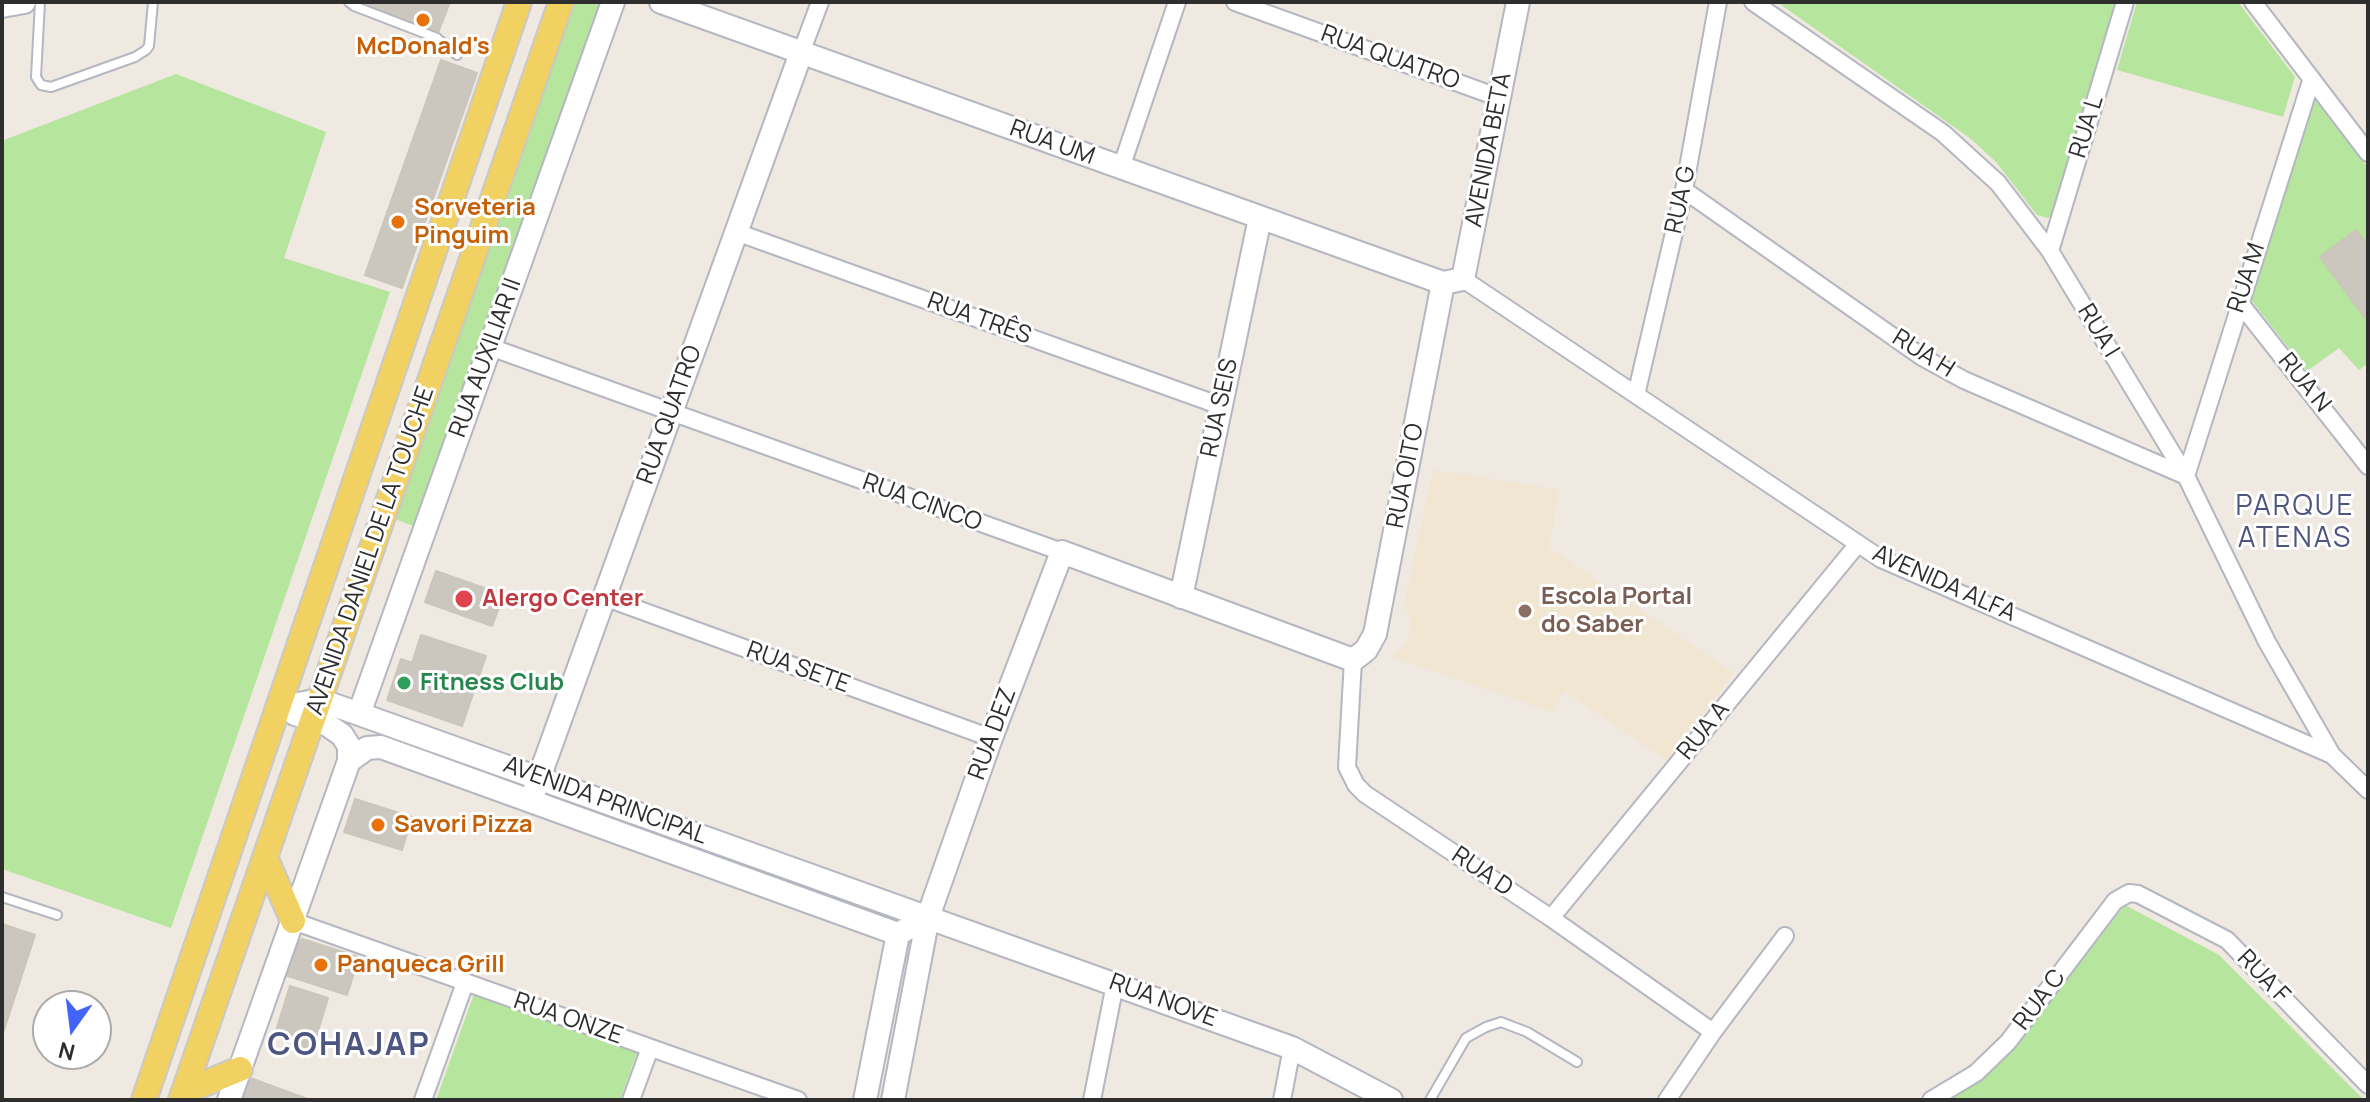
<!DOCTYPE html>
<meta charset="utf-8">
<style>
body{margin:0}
#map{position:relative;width:2370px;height:1102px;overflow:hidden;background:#efe9e1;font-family:Manrope,sans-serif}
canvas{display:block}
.frame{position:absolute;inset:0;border:4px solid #2e2e2e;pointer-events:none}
.north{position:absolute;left:32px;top:990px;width:80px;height:80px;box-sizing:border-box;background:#fff;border:2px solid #ababab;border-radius:50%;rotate:194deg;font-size:22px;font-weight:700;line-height:32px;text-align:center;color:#2e2e2e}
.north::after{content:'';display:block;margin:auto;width:28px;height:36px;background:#4264fb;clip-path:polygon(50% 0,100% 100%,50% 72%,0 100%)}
</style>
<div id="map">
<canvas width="2370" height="1102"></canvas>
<div class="frame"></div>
<div class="north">N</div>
</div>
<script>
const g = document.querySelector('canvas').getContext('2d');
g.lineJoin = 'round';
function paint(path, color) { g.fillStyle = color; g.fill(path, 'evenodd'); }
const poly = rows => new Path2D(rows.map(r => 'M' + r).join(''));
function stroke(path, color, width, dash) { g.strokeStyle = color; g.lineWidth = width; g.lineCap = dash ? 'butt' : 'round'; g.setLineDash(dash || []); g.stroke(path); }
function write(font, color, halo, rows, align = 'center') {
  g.font = font + ' Manrope,sans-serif'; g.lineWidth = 6; g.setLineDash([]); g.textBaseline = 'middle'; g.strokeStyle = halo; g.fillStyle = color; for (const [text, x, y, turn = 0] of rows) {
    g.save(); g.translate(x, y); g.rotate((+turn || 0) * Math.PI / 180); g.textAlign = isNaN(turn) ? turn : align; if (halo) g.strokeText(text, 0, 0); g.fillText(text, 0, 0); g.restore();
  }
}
paint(poly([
 [1433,470,1559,490,1549,548,1734,673,1667,761,1565,691,1552,712,1391,656,1401,649,1409,637,1411,617,1404,605]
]), '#f0e6d1');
paint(poly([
 [572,2,603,2,416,527,392,518],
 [1777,2,2118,2,2053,215,2048,218,2037,215,1996,162,1971,139],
 [2137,2,2238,2,2295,77,2283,117,2117,70],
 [176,74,326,132,284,258,390,292,171,928,2,869,2,158,4,140],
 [2315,100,2368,168,2368,363,2359,370,2339,348,2307,371,2251,300],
 [2125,905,2219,955,2364,1100,1942,1100,1976,1080,2009,1053],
 [474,994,637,1053,620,1100,436,1100]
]), '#b6e59e');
const building = poly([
 [368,2,450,2,438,33,367,7,368,2],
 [441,60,477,73,402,288,365,275,441,60],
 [2356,230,2368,245,2368,318,2366,319,2320,257,2356,230],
 [436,571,504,595,492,626,425,602,436,571],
 [421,635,486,656,462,726,387,700,401,659,412,663,421,635],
 [355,799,412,817,402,850,344,832,355,799],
 [2,924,35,935,2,1036,2,924],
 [302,939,359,957,347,995,282,974,290,948,302,939],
 [290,986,328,998,311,1055,296,1050,299,1041,275,1034,290,986],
 [245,1076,310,1100,236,1100,245,1076]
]);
paint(building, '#cbc7bf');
stroke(building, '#cbc5ba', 2);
const lane = poly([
 [40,2,36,77,41,85,51,87,135,57,146,50,149,46,153,2],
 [349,2,354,6,437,38,457,55],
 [2,897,57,915],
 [1430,1100,1466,1038,1486,1027,1501,1022,1527,1032,1577,1062]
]);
const street = poly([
 [1235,2,1500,98],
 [1753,2,1943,133,1998,183,2050,251,2186,476,2267,642,2332,755],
 [2253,2,2368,153],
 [801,53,820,2],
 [1121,168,1177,2],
 [1684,190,1922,357,1964,380,2186,476,2311,81],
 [736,232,1221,406],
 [2050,251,2125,2],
 [1463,279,1881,559,2332,755,2368,790],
 [2239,302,2368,466],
 [490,347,1062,552],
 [1636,395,1684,190,1718,2],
 [604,597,991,738],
 [1353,660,1347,767,1356,785,1365,794,1551,918,1713,1032],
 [1551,918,1857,545],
 [293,921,798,1100],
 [423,1100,465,983],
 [631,1100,650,1048],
 [1092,1100,1115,984],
 [1282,1100,1292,1048],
 [1667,1100,1713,1032,1785,936],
 [1931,1100,1976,1073,2008,1042,2115,901,2129,893,2138,894,2227,940,2368,1085]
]);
const secondary = poly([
 [661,2,1443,283],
 [2,6,24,2],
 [1443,283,1463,279,1518,2],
 [1181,597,1260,218],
 [279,708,319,700,351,711,1292,1048,1391,1100],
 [359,714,613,2],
 [349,761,367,748,381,747,898,934,928,917],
 [531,800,801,53],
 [229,1100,349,761,349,746,342,735,326,724,295,714],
 [865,1100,898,934],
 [893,1100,928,917,991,738,1062,552,1353,660,1366,650,1375,634,1443,283]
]);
const primary = poly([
 [265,857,293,921],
 [184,1092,240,1069],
 [144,1100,519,2],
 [181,1100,561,2]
]);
stroke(lane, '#b4b7c1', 12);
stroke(street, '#b4b7c1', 20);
stroke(secondary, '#b4b7c1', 26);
stroke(primary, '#c9c9c9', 28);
stroke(lane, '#fff', 8);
stroke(street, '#fff', 16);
stroke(secondary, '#fff', 22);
stroke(primary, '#f2d163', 24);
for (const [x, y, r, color] of [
 [423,20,8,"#e8710a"],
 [398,222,8,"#e8710a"],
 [464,599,10,"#e0444e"],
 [1525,611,8,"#8d6e63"],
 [404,683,8,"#2e9e5b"],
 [378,825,8,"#e8710a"],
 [321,965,8,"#e8710a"]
]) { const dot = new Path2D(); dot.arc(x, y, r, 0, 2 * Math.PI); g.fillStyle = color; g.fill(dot); stroke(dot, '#fff', 3); }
write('bold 24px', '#c56008', '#fff', [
 ["McDonald's",423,47,"center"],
 ["Sorveteria",414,208],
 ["Pinguim",414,236],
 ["Savori Pizza",394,825],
 ["Panqueca Grill",337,965]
], 'left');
write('24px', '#2e2e2e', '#fff', [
 ["RUA QUATRO",1390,58,20],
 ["RUA L",2087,127,-73],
 ["RUA UM",1052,143,20],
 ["AVENIDA BETA",1489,150,-79],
 ["RUA G",1681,200,-78],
 ["RUA M",2247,278,-72],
 ["RUA TRÊS",979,319,20],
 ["RUA I",2098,331,59],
 ["RUA H",1923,354,32],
 ["RUA AUXILIAR II",486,358,-70],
 ["RUA N",2304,383,51],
 ["RUA SEIS",1220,408,-78],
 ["RUA QUATRO",670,415,-70],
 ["RUA OITO",1406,476,-79],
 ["RUA CINCO",922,503,20],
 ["AVENIDA DANIEL DE LA TOUCHE",371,551,-71],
 ["AVENIDA ALFA",1944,584,24],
 ["RUA SETE",798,668,20],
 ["RUA A",1704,731,-51],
 ["RUA DEZ",993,734,-70],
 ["AVENIDA PRINCIPAL",605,801,20],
 ["RUA D",1482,872,34],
 ["RUA F",2263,977,46],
 ["RUA C",2040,1000,-53],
 ["RUA NOVE",1163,1001,20],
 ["RUA ONZE",568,1019,19]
]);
write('bold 24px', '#785e54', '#fff', [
 ["Escola Portal",1541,597],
 ["do Saber",1541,625]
], 'left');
write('bold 24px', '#be3a42', '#fff', [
 ["Alergo Center",482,599]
], 'left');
write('bold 24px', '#27864d', '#fff', [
 ["Fitness Club",420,683]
], 'left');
g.letterSpacing = '2px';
write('28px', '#4d5680', '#fff', [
 ["PARQUE",2295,507],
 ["ATENAS",2295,539]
]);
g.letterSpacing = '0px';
g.letterSpacing = '2px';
write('bold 32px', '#4d5680', '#fff', [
 ["COHAJAP",349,1046]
]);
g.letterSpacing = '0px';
</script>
